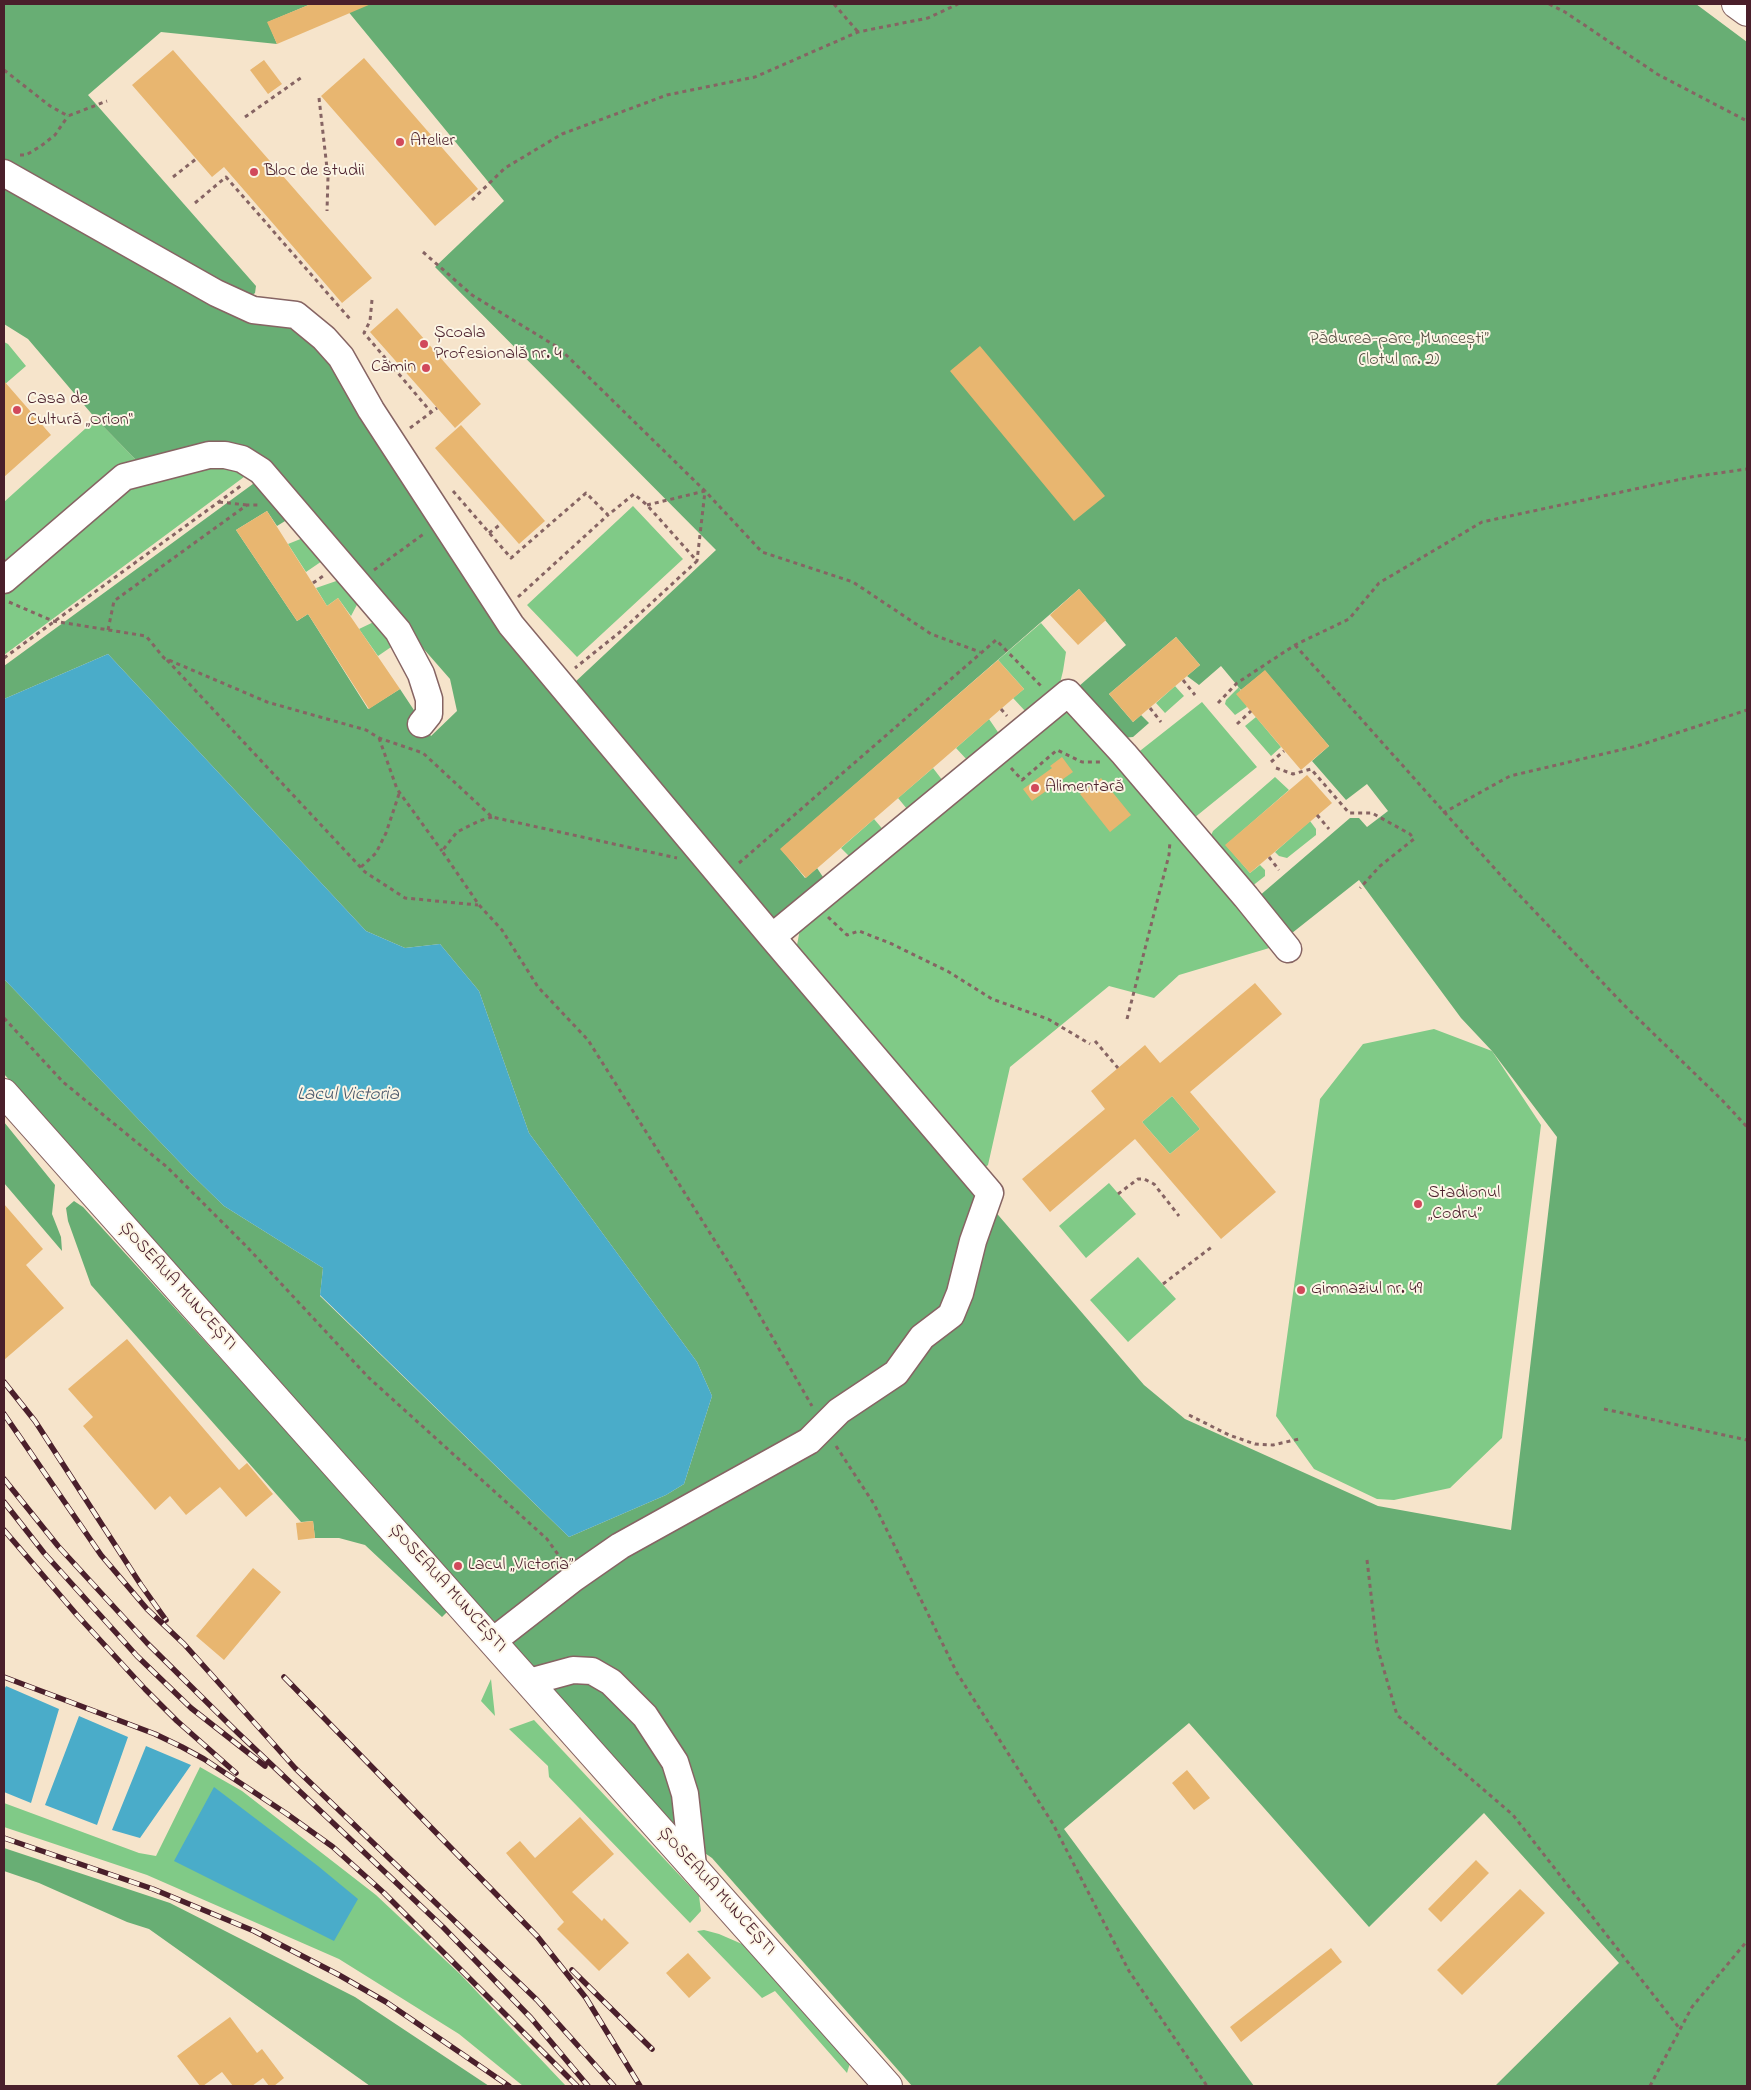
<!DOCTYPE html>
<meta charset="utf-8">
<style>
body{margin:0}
#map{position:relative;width:1751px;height:2090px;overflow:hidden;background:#f6e4cb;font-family:"Indie Flower",sans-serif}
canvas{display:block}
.frame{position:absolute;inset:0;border:5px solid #4a1f2b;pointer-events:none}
</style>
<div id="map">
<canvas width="1751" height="2090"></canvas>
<div class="frame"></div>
</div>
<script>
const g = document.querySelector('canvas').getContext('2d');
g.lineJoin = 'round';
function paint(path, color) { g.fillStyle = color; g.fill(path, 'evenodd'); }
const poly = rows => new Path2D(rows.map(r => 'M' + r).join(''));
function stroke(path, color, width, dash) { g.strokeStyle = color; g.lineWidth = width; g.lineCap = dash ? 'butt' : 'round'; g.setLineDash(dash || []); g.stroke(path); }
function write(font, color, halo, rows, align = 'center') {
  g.font = font + ' "Indie Flower",sans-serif'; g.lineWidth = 4; g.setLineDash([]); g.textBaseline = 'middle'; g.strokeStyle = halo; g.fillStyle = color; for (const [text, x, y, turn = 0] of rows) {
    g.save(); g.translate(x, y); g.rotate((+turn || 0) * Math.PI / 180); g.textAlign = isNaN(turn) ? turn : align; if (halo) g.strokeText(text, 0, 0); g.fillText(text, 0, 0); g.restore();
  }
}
paint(poly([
 [4,342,8,344,26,366,4,385],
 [96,419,138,462,4,571,4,502],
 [227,466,248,474,4,655,4,589,116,494,163,475],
 [633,506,683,559,577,657,527,605],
 [308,536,325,559,306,572,288,544],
 [345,578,359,601,351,616,338,598,327,606,316,588],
 [380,619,394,645,378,656,359,629],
 [1041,623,1066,652,1063,671,1059,687,1026,712,1013,698,1024,689,998,660],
 [1175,686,1184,696,1165,713,1156,703],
 [1239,687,1247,707,1235,715,1225,704,1226,700],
 [1202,702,1257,767,1194,818,1136,754],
 [1066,704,1276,946,1179,975,1154,998,1109,986,1010,1067,988,1165,982,1170,928,1109,797,945,800,929],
 [1256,717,1281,747,1271,756,1245,726],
 [989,719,1002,738,968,761,956,748],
 [933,768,943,781,907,809,898,798],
 [1275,777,1289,790,1226,845,1250,873,1260,865,1265,870,1265,876,1251,887,1209,840,1213,831],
 [874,819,886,833,851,858,841,848],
 [1310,821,1316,829,1316,835,1287,858,1279,856,1275,852],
 [1434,1029,1492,1051,1541,1125,1502,1438,1450,1488,1394,1500,1377,1499,1314,1469,1276,1416,1320,1099,1363,1044],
 [1172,1096,1200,1129,1170,1154,1142,1122],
 [1109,1183,1136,1214,1086,1258,1059,1226],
 [1138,1257,1176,1299,1128,1342,1090,1300],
 [491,1679,495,1716,481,1701],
 [534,1720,699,1896,701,1911,690,1923,549,1777,548,1766,509,1729],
 [200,1767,242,1791,376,1895,461,1975,566,2086,523,2086,459,2034,339,1959,147,1875,4,1827,4,1803,139,1853,156,1856],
 [704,1930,719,1934,742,1944,850,2063,847,2073,775,1991,762,1998,697,1931]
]), '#80ca87');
paint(poly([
 [4,4,311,4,268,22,277,44,161,32,88,95,256,286,255,293,250,297,4,165],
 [342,4,1696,4,1747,42,1747,2086,1495,2086,1619,1963,1484,1813,1369,1927,1189,1723,1064,1829,1254,2086,912,2086,712,1858,677,1834,535,1669,4,1074,4,979,189,1172,224,1206,323,1268,320,1296,569,1537,666,1495,684,1484,712,1396,697,1362,529,1133,479,991,440,944,405,948,366,931,108,654,4,699,4,666,257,481,290,518,277,526,267,511,236,530,297,621,308,614,368,709,400,689,431,736,457,711,450,679,415,639,270,462,247,452,212,446,138,462,96,419,28,339,4,324,4,181,28,192,30,203,90,235,107,235,242,312,290,328,309,339,332,357,346,375,372,430,466,566,505,630,981,1195,1144,1385,1185,1419,1378,1506,1511,1530,1557,1137,1492,1051,1461,1018,1359,880,1287,937,1258,906,1258,897,1350,818,1359,818,1367,827,1388,811,1367,784,1346,800,1312,761,1329,746,1265,671,1241,690,1221,666,1199,685,1187,676,1200,665,1176,637,1109,694,1133,722,1141,715,1149,723,1133,737,1122,738,1113,732,1078,687,1126,645,1079,589,781,849,805,878,817,868,825,880,823,888,784,919,777,920,770,916,573,684,716,550,435,267,504,201],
 [4,1122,55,1185,52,1214,61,1237,62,1251,4,1183],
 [74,1201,83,1207,449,1610,442,1617,365,1545,339,1538,315,1538,313,1521,301,1522,91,1285,68,1221,66,1208],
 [4,1848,170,1903,355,1997,489,2086,370,2086,149,1929,127,1922,39,1883,4,1871]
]), '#68ae74');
paint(poly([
 [108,654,366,931,405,948,440,944,479,991,529,1133,697,1362,712,1396,684,1484,666,1495,569,1537,320,1295,323,1268,224,1206,189,1172,4,979,4,699],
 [6,1686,59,1709,31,1803,4,1792,4,1690],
 [79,1716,128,1737,97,1825,45,1805],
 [146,1746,191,1765,140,1838,112,1830],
 [214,1787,318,1866,358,1899,334,1941,174,1861]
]), '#4aacc9');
paint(poly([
 [311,4,371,4,277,44,267,22],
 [173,50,372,278,342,303,224,167,212,177,132,85],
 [364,58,478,189,435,226,321,96],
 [264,60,282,84,268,94,250,70],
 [397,308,481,404,455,428,370,332],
 [980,346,1105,496,1074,521,950,371],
 [4,381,51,435,4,477],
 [461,425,545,521,519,544,435,448],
 [267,511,327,606,338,598,400,689,369,709,308,614,297,621,236,530],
 [1079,589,1106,620,1078,645,1050,615],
 [1176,637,1200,665,1133,722,1109,694],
 [998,660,1024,689,806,878,780,849],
 [1265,670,1329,746,1301,770,1236,694],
 [1062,757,1073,772,1032,801,1023,789,1052,768,1050,766],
 [1307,775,1332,803,1250,873,1225,845],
 [1101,778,1131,815,1110,832,1080,794],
 [1255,983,1282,1014,1190,1092,1276,1192,1221,1239,1135,1139,1050,1212,1022,1179,1105,1109,1091,1091,1145,1045,1160,1063],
 [1172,1096,1200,1129,1170,1154,1142,1122],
 [4,1204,43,1249,26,1265,64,1308,4,1360],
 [127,1339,239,1470,247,1463,273,1494,246,1517,220,1487,186,1515,170,1496,155,1510,83,1426,93,1417,68,1389],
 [313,1521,315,1538,298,1540,296,1523],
 [253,1568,281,1592,224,1660,196,1636],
 [1187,1770,1210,1798,1194,1810,1172,1783],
 [580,1817,614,1854,572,1892,602,1921,604,1918,629,1943,599,1971,557,1929,564,1922,506,1853,520,1841,535,1858],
 [1476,1860,1489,1873,1441,1922,1428,1909],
 [1520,1889,1545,1913,1462,1995,1437,1970],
 [1331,1948,1342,1962,1241,2042,1230,2027],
 [688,1953,711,1978,689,1998,666,1973],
 [230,2017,257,2053,262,2049,284,2078,274,2086,269,2086,263,2078,252,2086,233,2086,222,2072,203,2086,200,2086,177,2056]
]), '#e8b670');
const minor = poly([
 [4,173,216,293,253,310,296,315,324,338,341,357,371,410,511,625,772,937,990,1193,973,1241,960,1293,951,1315,922,1337,896,1373,839,1411,809,1441,620,1546,574,1578,493,1641],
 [4,580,124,477,209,455,225,455,242,459,261,471,398,631,421,674,429,699,429,714,421,724],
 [772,937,1068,693,1124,754,1246,897,1288,949],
 [529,1682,573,1670,592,1671,611,1682,645,1716,675,1762,685,1794,693,1866]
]);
const major = poly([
 [1736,4,1747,12],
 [4,1093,888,2086]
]);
stroke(minor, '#866463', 29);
stroke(major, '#866463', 30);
stroke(poly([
 [834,4,858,32],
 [1549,4,1565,12,1657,74,1747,121],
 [4,70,50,106,68,116,107,101],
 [319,98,328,177,327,211],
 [245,117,302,77],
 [20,155,26,155,41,146,55,135,68,116],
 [173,177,196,159],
 [472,200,505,168,562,134,667,95,755,77,858,32,928,18,958,4],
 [195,203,226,177,350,319],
 [423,252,472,295,559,348,705,491,762,552,853,582,931,634,980,652],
 [372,300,370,321,364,333,431,412],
 [410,428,437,408],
 [453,491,511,558,586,493,608,515,634,494,647,505,697,561,620,632,575,668],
 [219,502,247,505],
 [647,505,705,491,697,561],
 [489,533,501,524],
 [374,570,425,533],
 [313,583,323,576],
 [518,597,608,515],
 [9,602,53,621,146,636,164,658,267,702,366,730,379,738,423,753,492,817,677,858],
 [108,630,114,601,247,505,260,505],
 [1295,645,1504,879,1624,1005,1722,1100,1747,1127],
 [4,658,242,485],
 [167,660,365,872,405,898,478,905],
 [1183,680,1195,695],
 [1218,703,1237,683,1295,645,1349,619,1379,583,1482,522,1691,477,1747,469],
 [1150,708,1161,722],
 [1001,709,1007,716],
 [1237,724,1251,711],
 [379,738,397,789,442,851],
 [1271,762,1284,751],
 [1011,768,1022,780,1057,750,1082,762,1103,762],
 [1276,768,1293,774,1311,769,1349,813,1372,813,1410,834,1414,839,1380,866,1360,888],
 [1443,813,1510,776,1637,746,1747,710],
 [1317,815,1329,829],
 [492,817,479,821,457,832,442,851,479,905,502,930,538,987,588,1040,734,1271,812,1406],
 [1269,857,1279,870],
 [739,863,996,640,1042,687],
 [361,867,376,853,386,833,399,794],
 [828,917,847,935,859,931,892,944,949,972,992,999,1048,1019,1090,1044],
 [4,1018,63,1082,167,1167,248,1248,368,1377,547,1539,562,1560],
 [1127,1019,1169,855,1170,841],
 [1095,1041,1118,1068],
 [1118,1194,1138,1179,1144,1179,1154,1184,1179,1216],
 [1163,1284,1213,1246],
 [1604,1409,1747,1440],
 [1189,1415,1229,1435,1255,1444,1273,1445,1299,1439],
 [836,1446,874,1504,957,1673,1053,1824,1129,1971,1207,2086],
 [1367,1560,1377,1646,1397,1715,1513,1815,1680,2029],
 [1650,2086,1692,2007,1747,1941]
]), '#866463', 3, [4, 4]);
stroke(minor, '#fff', 26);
stroke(major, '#fff', 28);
const rail = poly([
 [4,1382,35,1421,141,1585,166,1620],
 [4,1414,101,1555,147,1609,184,1644,295,1768,537,2000,614,2086],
 [4,1479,58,1546,147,1643,237,1732,443,1927,531,2018,588,2086],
 [4,1502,44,1553,137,1656,191,1708,265,1766],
 [4,1530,77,1615,145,1689,177,1721,236,1773],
 [4,1677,155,1734,182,1747,204,1759,287,1814,333,1847,384,1893,577,2086],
 [284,1677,537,1936,586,1998,640,2086],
 [4,1838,153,1889,254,1931,339,1975,386,2002,509,2086],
 [572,1970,652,2049]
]);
stroke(rail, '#4a1f2b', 5.5);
stroke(rail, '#fcf5e5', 4, [11]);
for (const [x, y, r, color] of [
 [400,142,5,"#d1495b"],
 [254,172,5,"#d1495b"],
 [424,344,5,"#d1495b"],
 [426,368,5,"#d1495b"],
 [17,410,5,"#d1495b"],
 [1035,788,5,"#d1495b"],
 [1418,1204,5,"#d1495b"],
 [1301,1290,5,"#d1495b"],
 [458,1566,5,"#d1495b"]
]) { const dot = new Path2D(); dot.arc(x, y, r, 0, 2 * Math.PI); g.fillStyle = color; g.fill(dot); stroke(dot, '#fcf5e5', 2); }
write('18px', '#4a1f2b', '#fcf5e5', [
 ["Atelier",410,142],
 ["Bloc de studii",264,172],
 ["Școala",434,334],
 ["Profesională nr. 4",434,355],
 ["Cămin",416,368,"right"],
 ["Casa de",27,400],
 ["Cultură „Orion“",27,421],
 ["Alimentară",1045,788],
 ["Stadionul",1428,1194],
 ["„Codru”",1428,1215],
 ["Gimnaziul nr. 49",1311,1290],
 ["Lacul „Victoria”",468,1566]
], 'left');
write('18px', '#5a5247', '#fcf5e5', [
 ["Pădurea-parc „Muncești”",1399,340],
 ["(lotul nr. 2)",1399,361]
]);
write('18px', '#4a1f2b', '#fcf5e5', [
 ["ȘOSEAUA MUNCEȘTI",177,1287,48],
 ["ȘOSEAUA MUNCEȘTI",447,1589,48],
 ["ȘOSEAUA MUNCEȘTI",716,1892,48]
]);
write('italic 19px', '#4a576a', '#fcf5e5', [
 ["Lacul Victoria",348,1096]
]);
</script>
